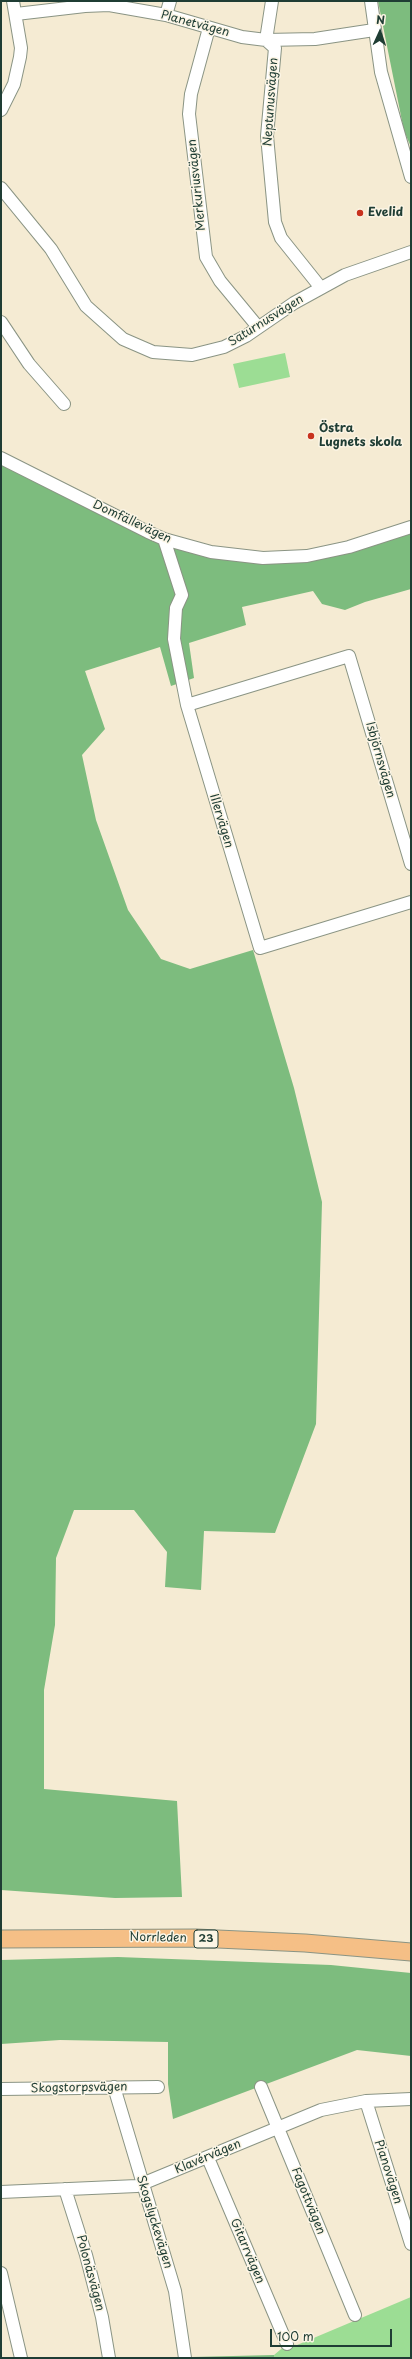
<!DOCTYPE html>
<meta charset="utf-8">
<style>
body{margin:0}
#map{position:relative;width:412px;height:2359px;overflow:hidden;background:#f5ebd3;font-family:"Playpen Sans",sans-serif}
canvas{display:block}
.frame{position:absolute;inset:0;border:2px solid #1f3d34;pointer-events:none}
.north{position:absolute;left:360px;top:12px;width:40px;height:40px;-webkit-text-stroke:3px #fcf5e5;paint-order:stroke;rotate:3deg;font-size:11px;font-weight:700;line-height:16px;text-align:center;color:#1f3d34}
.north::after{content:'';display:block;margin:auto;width:14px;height:18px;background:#1f3d34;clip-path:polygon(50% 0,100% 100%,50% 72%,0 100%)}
.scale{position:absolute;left:270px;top:2329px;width:122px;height:18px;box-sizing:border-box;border:2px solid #1f3d34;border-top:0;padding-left:5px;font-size:12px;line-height:14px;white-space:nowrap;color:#1f3d34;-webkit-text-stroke:3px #fcf5e5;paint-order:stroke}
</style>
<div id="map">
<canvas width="412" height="2359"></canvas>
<div class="frame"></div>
<div class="north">N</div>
<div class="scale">100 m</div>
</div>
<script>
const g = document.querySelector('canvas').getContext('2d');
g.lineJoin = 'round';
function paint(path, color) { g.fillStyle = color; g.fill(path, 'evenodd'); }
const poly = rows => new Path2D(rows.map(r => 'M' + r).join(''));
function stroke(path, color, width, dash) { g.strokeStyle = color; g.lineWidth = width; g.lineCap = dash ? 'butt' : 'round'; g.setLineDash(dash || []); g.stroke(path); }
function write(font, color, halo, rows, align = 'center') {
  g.font = font + ' "Playpen Sans",sans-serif'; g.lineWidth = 3; g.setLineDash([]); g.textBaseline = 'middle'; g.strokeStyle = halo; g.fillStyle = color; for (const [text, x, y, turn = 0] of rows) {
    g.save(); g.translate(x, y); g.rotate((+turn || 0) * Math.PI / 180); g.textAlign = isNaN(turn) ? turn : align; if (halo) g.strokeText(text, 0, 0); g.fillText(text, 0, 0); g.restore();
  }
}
paint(poly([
 [285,353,290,377,239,388,233,364],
 [411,2297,411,2358,274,2358,274,2355,287,2344,297,2345]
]), '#9cdd94');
paint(poly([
 [378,1,411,1,411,147,404,131],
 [1,463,146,537,262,562,411,533,411,589,365,602,345,610,322,604,313,591,242,607,246,625,189,643,194,678,171,686,160,647,85,671,105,729,82,755,96,820,128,910,161,959,190,969,253,950,294,1088,322,1202,316,1424,275,1533,204,1531,201,1590,165,1587,167,1552,134,1510,74,1510,56,1558,55,1625,44,1690,44,1789,177,1801,182,1897,115,1898,1,1890],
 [118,1957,331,1965,411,1973,411,2056,357,2050,173,2119,168,2084,168,2042,60,2040,1,2044,1,1960],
 [274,2355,274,2358,192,2357]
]), '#7dbc7e');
const minor = poly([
 [272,1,266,40,275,48,267,136,275,222,281,238,321,288],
 [371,1,381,72,411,177],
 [16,14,85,6,109,5,166,15,242,37,266,40,315,39,374,30],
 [166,15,170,1],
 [209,28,191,94,189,114,206,257,220,281,258,327],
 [1,110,14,84,20,57,21,48,13,1],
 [1,188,51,249,86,306,123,339,153,352,192,355,224,347,246,336,294,303,345,275,411,252],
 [1,322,29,364,64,404],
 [1,458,148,532,164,539,211,552,263,558,307,556,349,547,411,527],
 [164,539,182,595,176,608,174,639,187,705],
 [411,864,349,656,187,705,260,948,411,902],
 [114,2087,175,2291,185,2358],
 [261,2087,355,2315],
 [1,2089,158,2087],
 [366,2101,411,2244],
 [208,2158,287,2344],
 [65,2189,86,2255,102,2317,109,2358],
 [1,2192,137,2186,321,2110,366,2101,411,2099],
 [1,2273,21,2358]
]);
const highway = poly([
 [1,1939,196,1938,305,1943,411,1952]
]);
stroke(minor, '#8a9484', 14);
stroke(highway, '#8a9484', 19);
stroke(minor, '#fff', 12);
stroke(highway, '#f5bf86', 17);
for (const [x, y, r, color] of [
 [360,213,4,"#c8321e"],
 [311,436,4,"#c8321e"]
]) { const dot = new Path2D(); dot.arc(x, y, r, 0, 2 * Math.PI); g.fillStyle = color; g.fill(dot); stroke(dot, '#fcf5e5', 1.5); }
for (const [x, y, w] of [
 [206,1939,24]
]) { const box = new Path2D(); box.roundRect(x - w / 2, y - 9, w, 18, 3); g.fillStyle = '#fcf5e5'; g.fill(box); stroke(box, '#1f3d34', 1); }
write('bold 11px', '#1f3d34', null, [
 ["23",206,1939]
]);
write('12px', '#1f3d34', '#fcf5e5', [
 ["Planetvägen",195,24,15],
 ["Neptunusvägen",271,102,-86],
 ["Merkuriusvägen",197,185,-96],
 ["Saturnusvägen",266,321,-32],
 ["Domfällevägen",132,522,25],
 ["Isbjörnsvägen",380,760,74],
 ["Illervägen",221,821,73],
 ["Norrleden",158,1938,1],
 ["Skogstorpsvägen",79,2088,-1],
 ["Klavérvägen",208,2157,-23],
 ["Pianovägen",388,2172,72],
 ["Fagottvägen",308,2201,68],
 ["Skogslyckevägen",154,2222,73],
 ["Gitarrvägen",247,2251,67],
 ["Polonäsvägen",90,2273,75]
]);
write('bold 12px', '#1f3d34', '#fcf5e5', [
 ["Evelid",368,213],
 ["Östra",319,429],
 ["Lugnets skola",319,443]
], 'left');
</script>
